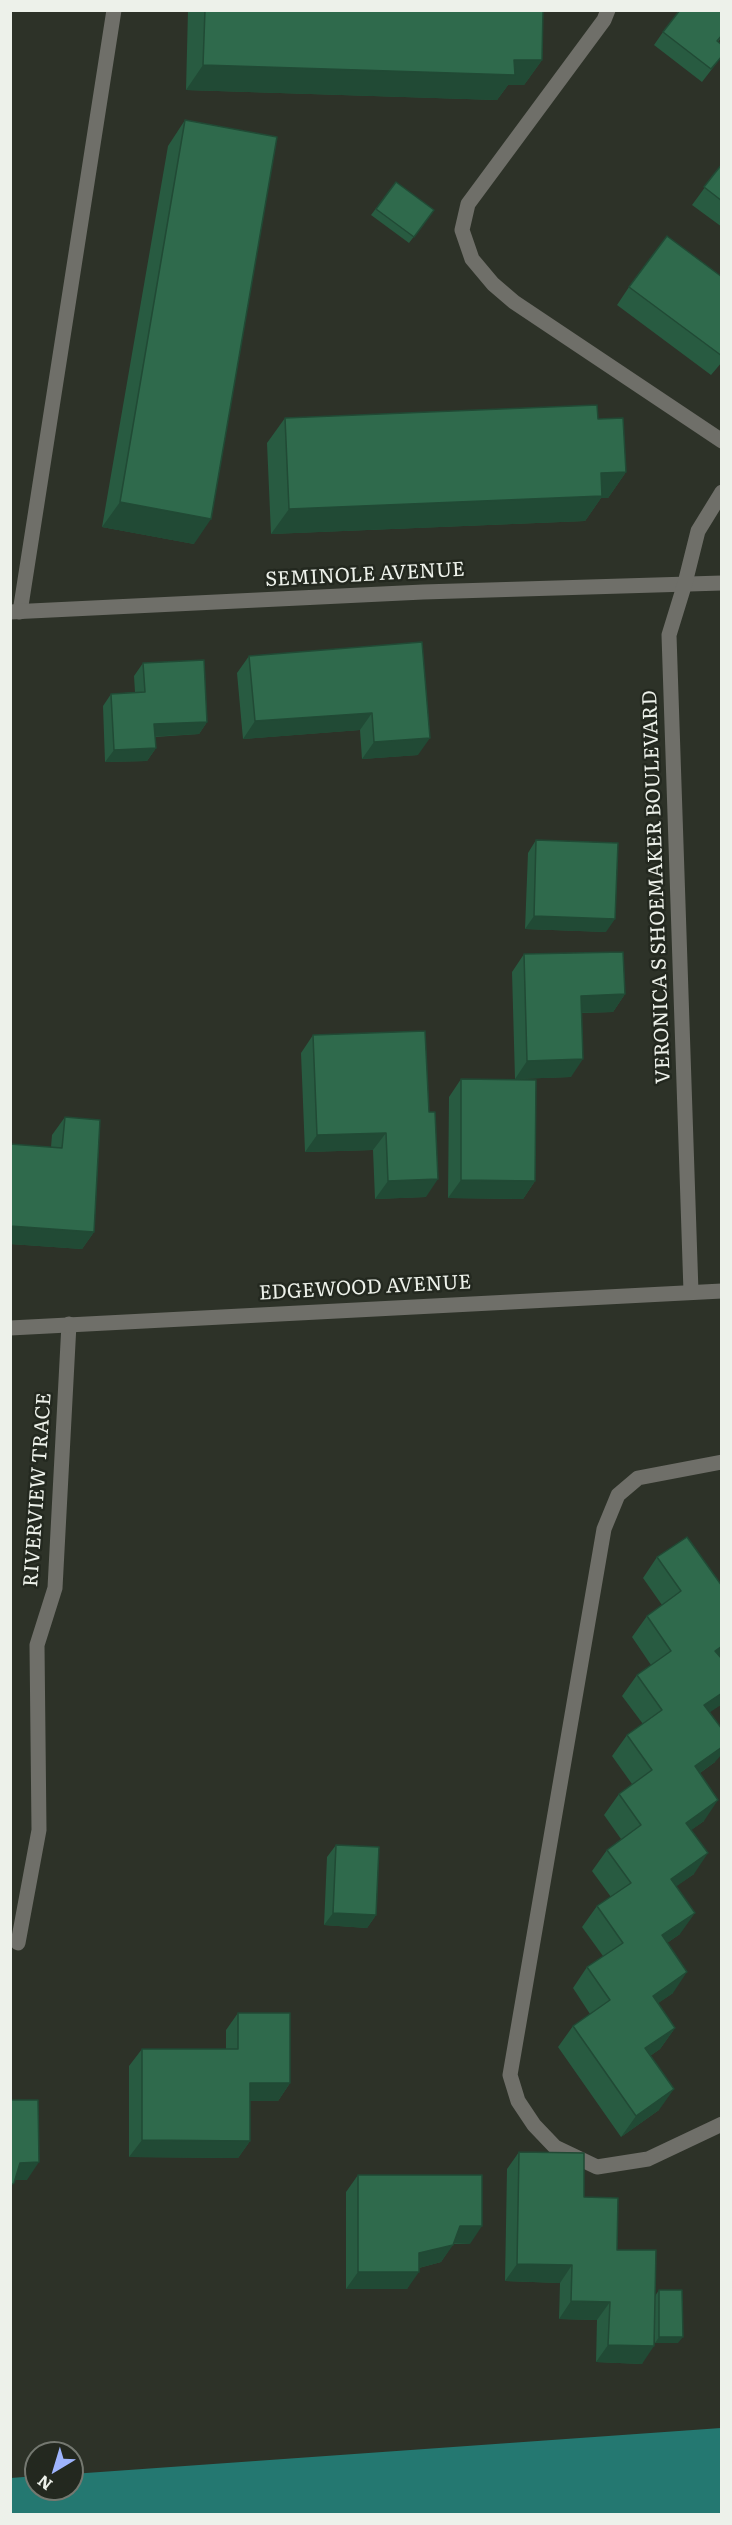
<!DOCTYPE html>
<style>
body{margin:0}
#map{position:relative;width:732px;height:2525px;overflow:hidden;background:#2d3228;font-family:Literata,serif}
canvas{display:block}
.frame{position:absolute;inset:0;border:12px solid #edf1ea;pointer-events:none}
.north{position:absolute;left:24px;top:2441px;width:60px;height:60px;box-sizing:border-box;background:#23281f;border:2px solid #747870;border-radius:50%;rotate:218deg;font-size:16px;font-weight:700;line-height:24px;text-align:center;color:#edf1ea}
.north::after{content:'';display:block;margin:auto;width:21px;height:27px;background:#9eb4fd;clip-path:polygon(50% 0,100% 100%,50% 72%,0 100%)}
</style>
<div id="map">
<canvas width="732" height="2525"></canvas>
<div class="frame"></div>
<div class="north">N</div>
</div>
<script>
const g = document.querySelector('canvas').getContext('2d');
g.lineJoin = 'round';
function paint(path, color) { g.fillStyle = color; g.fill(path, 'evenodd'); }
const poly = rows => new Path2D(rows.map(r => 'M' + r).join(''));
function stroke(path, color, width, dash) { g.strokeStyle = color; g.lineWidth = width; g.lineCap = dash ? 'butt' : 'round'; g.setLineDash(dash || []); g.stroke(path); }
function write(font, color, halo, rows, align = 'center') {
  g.font = font + ' Literata,serif'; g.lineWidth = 5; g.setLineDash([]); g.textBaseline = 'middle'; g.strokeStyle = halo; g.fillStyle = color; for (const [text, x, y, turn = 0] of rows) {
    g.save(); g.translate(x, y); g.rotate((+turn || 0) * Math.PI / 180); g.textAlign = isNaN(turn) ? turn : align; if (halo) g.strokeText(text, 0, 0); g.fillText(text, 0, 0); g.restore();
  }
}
paint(poly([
 [721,2428,721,2514,11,2514,11,2478,36,2476,36,2489,72,2489,72,2474]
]), '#247871');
stroke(poly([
 [608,10,604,20,468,204,462,230,472,259,493,284,514,302,722,441],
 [20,612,114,10],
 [722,1462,638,1478,618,1495,604,1529,510,2075,518,2101,534,2125,555,2147,597,2167,648,2159,722,2124]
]), '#6f6f69', 15);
stroke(poly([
 [10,612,423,592,722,583],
 [18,1943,39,1830,37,1645,55,1588,69,1324]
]), '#6f6f69', 15);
stroke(poly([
 [691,1292,669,635,685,583,698,531,722,492],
 [10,1328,722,1291]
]), '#6f6f69', 15);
paint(poly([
 [188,10,543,10,542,60,524,85,508,85,497,100,186,90],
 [722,10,722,36,718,42,722,45,722,56,702,82,654,45,663,32],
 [185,120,194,544,102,527,168,146],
 [722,164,722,227,692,205],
 [396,182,434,210,409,243,371,215],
 [722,277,722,362,711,375,617,305,629,287],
 [285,418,598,419,626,472,608,498,601,498,585,521,271,534,267,443],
 [422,642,418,755,362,759,360,730,243,739,237,673,249,656],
 [143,663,207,722,199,734,155,737,156,748,147,761,105,762,103,706,111,694,135,692,134,676],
 [536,840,606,932,525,929,528,853],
 [524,954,625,994,613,1012,582,1013,571,1077,515,1079,512,972],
 [313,1035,429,1112,426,1197,375,1199,373,1150,305,1152,301,1053],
 [461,1079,535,1181,523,1199,448,1198,449,1097],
 [65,1117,94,1232,82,1249,10,1244,10,1144,51,1147,52,1135],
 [657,1557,722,1586,722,1657,720,1658,722,1704,709,1712,715,1762,700,1773,704,1821,691,1830,694,1874,676,1886,680,1934,667,1943,673,1993,658,2003,675,2028,660,2049,650,2056,659,2110,621,2137,558,2047,573,2026,590,2014,573,1988,587,1967,603,1956,582,1927,597,1906,611,1897,592,1871,607,1850,621,1839,604,1815,619,1794,632,1784,612,1756,627,1735,643,1724,622,1696,637,1675,651,1665,632,1637,647,1616,662,1605,643,1578],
 [336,1845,376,1915,367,1928,324,1925,327,1857],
 [238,2013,290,2083,278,2101,250,2101,250,2141,238,2158,129,2157,129,2066,142,2049,226,2049,226,2030],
 [519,2152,584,2197,617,2250,655,2296,659,2290,678,2343,655,2343,654,2319,642,2364,596,2362,597,2320,559,2319,560,2283,505,2281,507,2169],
 [358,2175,470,2244,453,2244,441,2262,419,2268,407,2289,346,2289,346,2192]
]), '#285b41');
paint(poly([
 [514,60,542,60,524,85,508,85,497,100,186,90,203,65],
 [626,472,608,498,601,498,585,521,271,534,289,509,601,473],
 [120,502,211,519,194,544,102,527],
 [372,713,360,730,243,739,255,721],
 [207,722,199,734,145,737,154,724],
 [430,738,418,755,362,759,374,742],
 [156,748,147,761,105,762,114,750],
 [534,916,615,919,606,932,525,929],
 [625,994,613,1012,569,1013,581,996],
 [583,1059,571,1077,515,1079,527,1061],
 [386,1133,373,1150,305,1152,317,1135],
 [438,1179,426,1197,375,1199,388,1181],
 [461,1180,535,1181,523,1199,448,1198],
 [10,1226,94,1232,82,1249,10,1244],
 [722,1646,722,1657,701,1672,715,1651],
 [722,1693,722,1704,690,1726,704,1705],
 [722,1747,722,1754,715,1762,680,1787,695,1766],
 [718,1800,704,1821,672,1844,686,1823],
 [708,1853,694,1874,657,1900,671,1879],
 [333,1913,376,1915,367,1928,324,1925],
 [695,1913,680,1934,648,1956,662,1935],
 [687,1972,673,1993,638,2017,653,1996],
 [675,2028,660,2049,631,2069,645,2048],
 [250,2083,290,2083,278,2101,238,2101],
 [674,2089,659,2110,621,2137,636,2116],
 [142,2140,250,2141,238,2158,129,2157],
 [39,2162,27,2180,10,2180,20,2163],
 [460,2226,482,2226,470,2244,448,2243],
 [453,2245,441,2262,407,2271,419,2253],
 [517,2264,572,2265,560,2283,505,2281],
 [358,2272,419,2272,407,2289,346,2289],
 [571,2301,610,2302,597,2320,559,2319],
 [659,2337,683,2337,678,2343,655,2343],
 [608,2345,654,2346,642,2364,596,2362]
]), '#214a35');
const building = poly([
 [205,10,543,10,542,60,514,60,515,75,203,65,205,10],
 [680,10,722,10,722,35,717,41,722,45,722,56,711,69,663,32,680,10],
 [185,120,277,137,211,519,120,502,185,120],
 [722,164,722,201,704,187,722,164],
 [396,182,434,210,414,237,376,209,396,182],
 [667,236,722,277,722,356,629,287,667,236],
 [597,405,598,419,623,418,626,472,601,473,602,496,289,509,285,418,597,405],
 [422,642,430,738,374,742,372,713,255,721,249,656,422,642],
 [204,660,207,722,154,724,156,748,114,750,111,694,145,692,143,663,204,660],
 [536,840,618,843,615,919,534,916,536,840],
 [623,952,625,994,581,996,583,1059,527,1061,524,954,623,952],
 [425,1031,429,1112,435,1112,438,1179,388,1181,386,1133,317,1135,313,1035,425,1031],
 [461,1079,536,1080,535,1181,461,1180,461,1079],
 [65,1117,100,1120,94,1232,10,1226,10,1144,62,1148,65,1117],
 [687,1537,722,1586,722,1646,715,1651,722,1659,722,1693,704,1705,722,1729,722,1747,695,1766,718,1800,686,1823,708,1853,671,1879,695,1913,662,1935,687,1972,653,1996,675,2028,645,2048,674,2089,636,2116,573,2026,610,2000,587,1967,623,1943,597,1906,631,1883,607,1850,641,1825,619,1794,652,1770,627,1735,662,1710,637,1675,671,1651,647,1616,681,1591,657,1557,687,1537],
 [336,1845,379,1847,376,1915,333,1913,336,1845],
 [238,2013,290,2013,290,2083,250,2083,250,2141,142,2140,142,2049,238,2049,238,2013],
 [10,2100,38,2100,39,2162,20,2163,14,2183,10,2186,10,2100],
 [519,2152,584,2153,584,2197,618,2198,617,2250,656,2250,654,2346,608,2345,610,2302,571,2301,572,2265,517,2264,519,2152],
 [358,2175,482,2175,482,2226,460,2226,453,2245,419,2253,419,2272,358,2272,358,2175],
 [659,2290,682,2290,683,2337,659,2337,659,2290]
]);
paint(building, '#2f6a4c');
stroke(building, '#214a35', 1.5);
write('20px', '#edf1ea', '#23281f', [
 ["SEMINOLE AVENUE",365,575,-3],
 ["VERONICA S SHOEMAKER BOULEVARD",657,887,-92],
 ["EDGEWOOD AVENUE",365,1288,-3],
 ["RIVERVIEW TRACE",38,1490,-86]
]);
</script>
